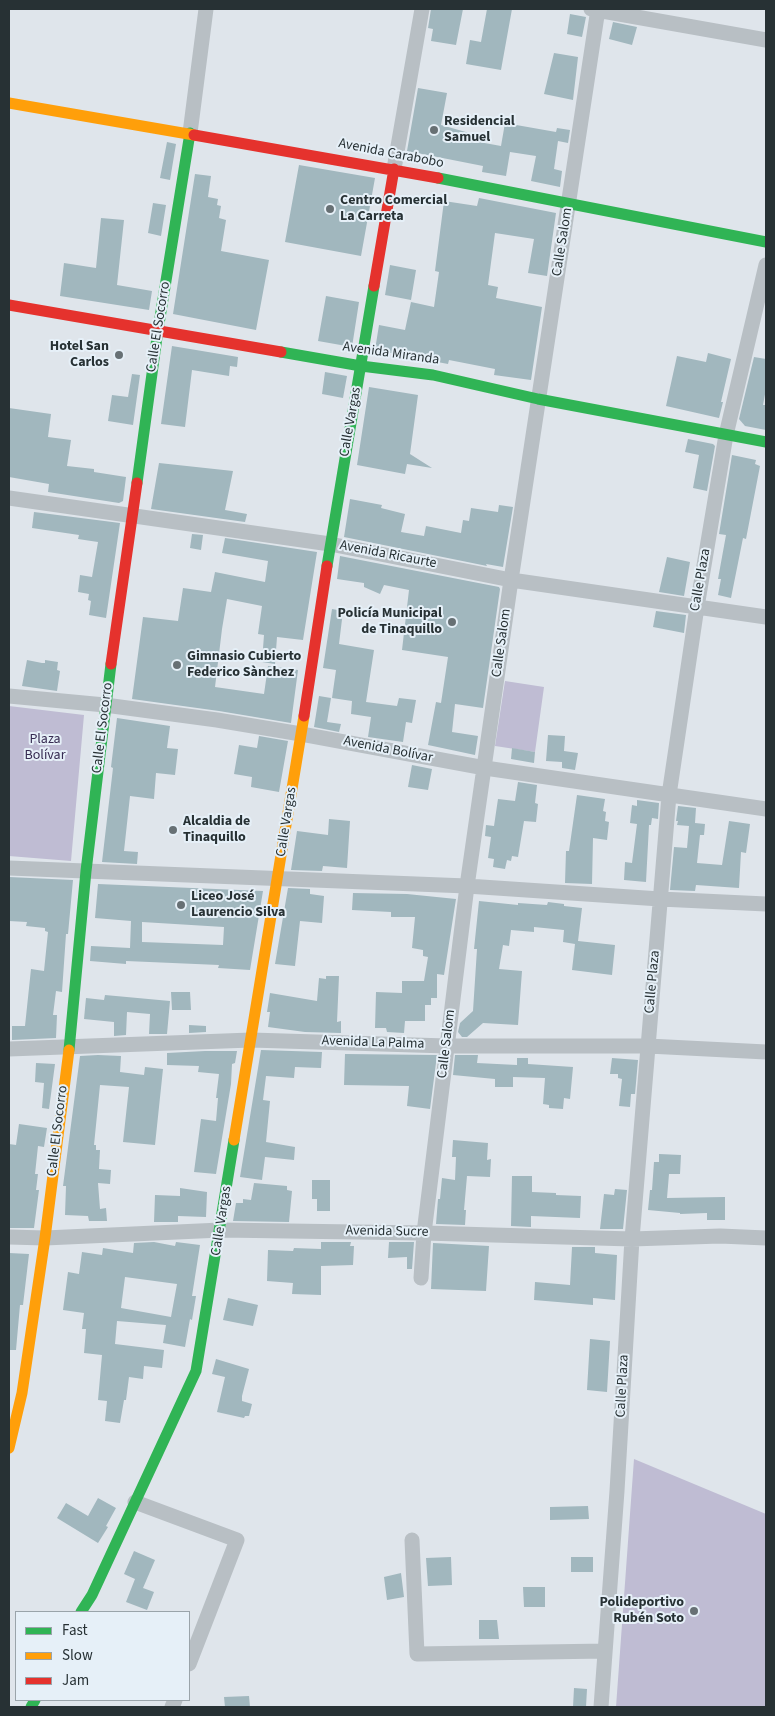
<!DOCTYPE html>
<meta charset="utf-8">
<style>
body{margin:0}
#map{position:relative;width:775px;height:1716px;overflow:hidden;background:#dfe5eb;font-family:"Source Sans 3",sans-serif}
canvas{display:block}
.frame{position:absolute;inset:0;border:10px solid #273134;pointer-events:none}
.legend{position:absolute;left:15px;top:1611px;width:175px;height:90px;box-sizing:border-box;background:#e6f0f8;border:1px solid #9aa4aa;margin:0;padding:6px 9px;list-style:none;font-size:15px;color:#273134}
.legend li{display:flex;align-items:center;gap:10px;height:25px}
.legend b{width:25px;border:1px solid #9aa4aa}
</style>
<div id="map">
<canvas width="775" height="1716"></canvas>
<div class="frame"></div>
<ul class="legend">
<li><b style="height:6px;background:#30b455"></b>Fast</li>
<li><b style="height:6px;background:#ff9f0a"></b>Slow</li>
<li><b style="height:6px;background:#e5322d"></b>Jam</li>
</ul>
</div>
<script>
const g = document.querySelector('canvas').getContext('2d');
g.lineJoin = 'round';
function paint(path, color) { g.fillStyle = color; g.fill(path, 'evenodd'); }
const poly = rows => new Path2D(rows.map(r => 'M' + r).join(''));
function stroke(path, color, width, dash) { g.strokeStyle = color; g.lineWidth = width; g.lineCap = dash ? 'butt' : 'round'; g.setLineDash(dash || []); g.stroke(path); }
function write(font, color, halo, rows, align = 'center') {
  g.font = font + ' "Source Sans 3",sans-serif'; g.lineWidth = 4; g.setLineDash([]); g.textBaseline = 'middle'; g.strokeStyle = halo; g.fillStyle = color; for (const [text, x, y, turn = 0] of rows) {
    g.save(); g.translate(x, y); g.rotate((+turn || 0) * Math.PI / 180); g.textAlign = isNaN(turn) ? turn : align; if (halo) g.strokeText(text, 0, 0); g.fillText(text, 0, 0); g.restore();
  }
}
paint(poly([
 [505,681,544,687,535,752,495,746],
 [9,706,84,715,71,861,9,856],
 [634,1459,766,1514,766,1707,616,1707]
]), '#bfbcd3');
paint(poly([
 [431,9,463,9,456,45,431,41,433,29,428,28],
 [487,9,512,9,501,70,466,64,470,40,481,42],
 [570,14,586,17,582,37,567,34],
 [613,22,637,27,632,45,609,39],
 [554,53,578,57,573,100,544,94],
 [418,88,447,93,441,125,480,136,479,142,501,146,505,123,556,132,557,128,570,130,568,143,558,141,554,169,562,171,560,187,531,181,536,156,510,152,506,176,482,172,483,166,407,151],
 [167,142,176,144,170,180,160,178],
 [299,165,375,178,361,256,285,242],
 [195,174,211,176,208,197,218,199,217,205,221,206,219,218,226,220,221,251,269,260,256,330,173,314],
 [479,198,556,213,547,276,528,273,534,239,495,233,488,285,498,287,496,298,542,307,531,380,494,375,495,369,449,360,448,364,375,350,379,325,405,330,411,302,434,307,439,272,435,271,444,201,477,206],
 [153,203,166,205,161,236,148,233],
 [101,218,124,220,117,285,152,291,149,310,60,296,64,263,96,268],
 [390,265,416,270,411,300,385,295],
 [326,296,359,302,352,347,318,341],
 [172,346,238,357,237,367,230,366,229,376,192,370,185,427,161,424],
 [708,353,731,359,721,402,723,402,719,418,666,406,677,356,706,362],
 [754,357,766,359,766,389,763,405,766,405,766,430,745,426,739,419],
 [325,372,347,376,343,398,322,394],
 [132,374,140,375,133,425,108,421,112,395,128,397],
 [369,387,418,395,410,454,432,468,407,464,405,474,357,465],
 [9,408,51,414,48,437,71,440,67,466,94,469,94,472,126,477,123,501,119,503,48,492,49,484,9,477],
 [688,439,713,444,715,446,707,491,693,488,699,455,685,452],
 [732,455,756,460,755,464,760,466,746,539,743,538,731,598,718,595,721,579,718,579,726,535,719,534],
 [159,463,233,471,225,510,247,514,245,522,151,509],
 [350,499,382,505,381,508,405,514,401,532,424,536,426,526,461,533,463,520,469,521,471,508,498,512,499,505,513,507,503,567,486,564,487,566,344,537],
 [34,512,120,523,106,618,89,615,91,601,88,600,89,594,78,592,80,575,92,577,98,542,78,539,79,535,32,528],
 [192,534,203,535,201,550,190,548],
 [225,538,317,552,303,640,277,637,275,664,262,662,264,635,258,634,262,606,227,599,222,629,215,687,264,694,268,666,298,670,291,723,219,711,132,699,143,617,178,621,183,588,211,592,215,572,265,582,268,561,222,553],
 [340,556,499,587,500,589,483,708,455,704,452,732,478,736,475,755,428,745,436,702,441,703,448,657,402,650,409,590,384,585,380,594,364,587,364,583,337,579],
 [667,557,690,562,684,596,659,592],
 [332,609,343,611,339,644,374,650,366,702,397,706,399,698,416,700,412,723,406,722,403,742,368,737,371,717,351,714,352,701,332,698,336,670,323,668],
 [656,611,686,615,684,633,653,627],
 [27,660,42,663,45,663,45,660,58,662,57,670,60,671,57,691,22,686],
 [319,696,331,698,327,722,341,724,339,732,314,727],
 [117,718,170,726,167,748,178,749,175,775,156,773,154,799,130,796,124,851,138,852,137,864,102,862,113,768,111,767],
 [548,735,565,736,564,751,578,753,575,770,562,768,562,762,546,761],
 [259,736,288,741,279,792,251,787,252,777,234,774,239,745,257,748],
 [512,748,535,752,534,763,511,759],
 [412,765,432,769,428,790,408,787],
 [518,782,537,785,535,803,538,804,536,822,524,821,518,857,512,856,511,861,507,860,505,869,493,867,494,859,488,858,491,837,485,836,486,825,494,826,498,799,515,801],
 [577,795,605,799,603,811,606,812,605,821,609,822,607,840,593,838,592,884,565,883,566,851,569,851],
 [637,800,659,803,658,819,652,818,651,825,649,825,646,882,624,880,625,862,632,863,637,824,630,823,632,805,637,806],
 [678,806,696,808,695,823,705,824,704,835,700,835,697,863,722,865,729,821,750,824,746,853,741,852,739,888,696,885,695,891,670,890,674,847,687,848,689,826,677,825,678,821,676,821],
 [329,819,350,821,347,868,323,866,322,871,291,870,297,831,328,835],
 [9,877,73,880,68,934,66,934,62,992,56,991,53,1015,57,1015,56,1038,12,1040,12,1026,25,1026,31,969,44,971,48,932,45,931,45,928,26,926,27,922,9,921],
 [98,884,263,891,250,970,218,968,219,965,126,961,126,964,90,961,91,946,130,948,131,921,95,918],
 [142,922,224,927,223,945,142,942],
 [288,888,310,889,310,894,324,896,322,923,300,921,295,966,275,964],
 [353,893,407,894,456,899,444,975,437,974,437,998,431,998,431,1005,425,1005,425,1021,405,1021,404,1033,387,1032,386,1028,375,1028,376,992,402,993,402,981,424,981,428,957,423,956,423,950,412,948,415,917,391,917,391,912,352,910],
 [479,901,518,905,518,903,547,905,548,902,564,904,564,906,582,908,578,941,615,945,612,975,572,970,575,944,563,942,564,930,534,927,534,932,511,930,509,946,503,945,499,969,522,971,518,1025,483,1023,467,1037,462,1037,458,1032,460,1023,473,1011,477,949,474,949],
 [326,976,339,976,337,1022,341,1021,341,1033,305,1032,268,1027,270,1012,267,1012,270,993,317,1001,319,978,326,979],
 [171,992,190,992,191,1010,172,1010],
 [105,995,170,1001,167,1034,149,1034,150,1014,127,1012,126,1035,114,1036,114,1022,84,1019,86,998,104,1000],
 [189,1025,206,1026,206,1032,189,1033],
 [261,1050,322,1052,321,1068,295,1067,294,1078,266,1076,263,1100,270,1101,266,1142,295,1147,294,1160,265,1157,262,1180,240,1177],
 [205,1051,237,1051,235,1063,232,1064,231,1084,216,1174,194,1172,201,1119,216,1121,218,1098,216,1098,219,1074,198,1072,199,1066,167,1065,167,1053],
 [345,1054,437,1055,430,1109,407,1106,409,1086,344,1085],
 [98,1055,121,1056,120,1072,144,1075,145,1067,163,1069,155,1145,123,1142,129,1087,100,1085,94,1145,96,1145,96,1150,100,1150,99,1169,111,1170,110,1184,98,1183,100,1209,106,1208,107,1221,89,1221,88,1216,65,1215,66,1186,63,1186,80,1056],
 [455,1055,478,1055,477,1063,517,1065,517,1058,528,1058,528,1064,573,1067,570,1099,564,1098,563,1109,549,1108,549,1105,543,1104,545,1078,513,1077,513,1087,495,1087,495,1079,453,1075],
 [612,1058,638,1060,635,1094,631,1094,630,1107,619,1106,622,1079,618,1078,618,1074,610,1074],
 [36,1063,55,1064,49,1109,42,1108,44,1083,35,1082],
 [19,1124,47,1128,44,1147,38,1146,35,1174,38,1174,36,1190,39,1190,34,1228,9,1228,9,1144,16,1145],
 [453,1140,488,1143,487,1160,491,1159,490,1177,467,1176,464,1210,466,1210,465,1225,436,1224,438,1199,440,1199,442,1178,455,1180,456,1157,452,1157],
 [659,1154,681,1155,680,1174,669,1174,667,1198,725,1197,725,1220,707,1220,707,1213,680,1214,680,1213,648,1210,650,1190,652,1190,654,1162,659,1162],
 [512,1176,532,1176,532,1192,556,1193,556,1195,581,1196,580,1218,531,1216,531,1227,511,1226],
 [312,1180,330,1180,330,1211,317,1211,317,1199,312,1199],
 [254,1183,287,1186,287,1190,292,1191,289,1222,233,1221,236,1203,243,1203,243,1199,251,1200],
 [180,1188,207,1192,206,1217,178,1216,178,1222,154,1222,155,1195,180,1196],
 [615,1189,627,1190,623,1229,600,1229,604,1194,614,1195],
 [154,1242,175,1246,176,1242,200,1245,192,1296,196,1296,192,1320,190,1319,185,1347,163,1343,166,1325,117,1321,115,1344,164,1350,162,1368,144,1366,143,1379,129,1377,126,1400,124,1400,120,1423,105,1421,107,1401,98,1400,102,1355,84,1353,86,1329,82,1329,84,1313,63,1310,68,1272,79,1274,82,1252,102,1255,103,1248,133,1253,134,1243],
 [125,1277,177,1284,171,1317,121,1308],
 [321,1242,351,1242,350,1246,354,1246,353,1265,321,1266,321,1295,292,1294,293,1283,267,1281,268,1250,293,1251,294,1248,321,1249],
 [389,1242,414,1242,412,1269,407,1269,407,1257,388,1258],
 [433,1243,489,1246,486,1291,431,1289],
 [572,1247,595,1247,595,1253,617,1255,615,1300,593,1298,593,1305,534,1300,535,1282,570,1285],
 [9,1253,29,1254,23,1305,20,1305,16,1350,9,1350],
 [228,1298,258,1305,253,1326,223,1320],
 [590,1339,610,1341,607,1392,587,1390],
 [216,1359,249,1369,242,1396,242,1401,252,1404,249,1416,245,1416,244,1418,217,1412,225,1377,212,1374],
 [98,1498,116,1508,106,1526,108,1527,98,1543,57,1518,66,1503,88,1516],
 [588,1506,589,1519,550,1520,550,1507],
 [134,1551,155,1560,143,1588,154,1592,147,1610,126,1602,135,1579,124,1574],
 [451,1557,452,1585,428,1586,426,1558],
 [571,1557,593,1557,593,1572,571,1572],
 [401,1573,404,1597,387,1600,384,1577],
 [523,1587,545,1587,545,1607,524,1607],
 [479,1620,497,1620,499,1639,479,1639],
 [574,1688,587,1689,586,1707,573,1707],
 [249,1696,250,1707,225,1707,224,1697]
]), '#a1b7be');
stroke(poly([
 [591,9,766,40],
 [190,133,206,9],
 [394,169,422,9],
 [9,498,330,544,511,580,766,617],
 [9,696,105,705,217,720,301,734,485,768,766,809],
 [9,868,467,886,660,899,766,904],
 [9,1049,251,1040,447,1046,648,1046,766,1052],
 [9,1237,45,1238,221,1230,424,1233,632,1239,720,1236,766,1238],
 [421,1278,424,1233,467,886,511,580,598,9],
 [135,1502,237,1540,189,1664],
 [412,1540,417,1654,605,1651],
 [172,1707,175,1700],
 [601,1707,617,1491,632,1239,669,795,697,607,726,435,766,265]
]), '#b8bfc4', 15);
stroke(poly([
 [438,178,766,242],
 [281,352,361,366,433,375,538,399,766,442],
 [137,483,158,330,190,133],
 [327,566,374,286],
 [69,1050,86,871,111,664],
 [81,1612,92,1595,196,1371,234,1140],
 [31,1707,35,1700]
]), '#30b455', 11);
stroke(poly([
 [9,103,194,135],
 [234,1140,304,716],
 [9,1448,22,1393,45,1238,69,1050]
]), '#ff9f0a', 11);
stroke(poly([
 [194,135,438,178],
 [374,286,394,169],
 [9,305,281,352],
 [111,664,137,483],
 [304,716,327,566]
]), '#e5322d', 11);
for (const [x, y, r, color] of [
 [434,130,5,"#677074"],
 [330,209,5,"#677074"],
 [119,355,5,"#677074"],
 [452,622,5,"#677074"],
 [177,665,5,"#677074"],
 [173,830,5,"#677074"],
 [181,905,5,"#677074"],
 [694,1611,5,"#677074"]
]) { const dot = new Path2D(); dot.arc(x, y, r, 0, 2 * Math.PI); g.fillStyle = color; g.fill(dot); stroke(dot, '#e6f0f8', 2); }
write('bold 14px', '#273134', '#e6f0f8', [
 ["Residencial",444,122],
 ["Samuel",444,138],
 ["Centro Comercial",340,201],
 ["La Carreta",340,217],
 ["Hotel San",109,347,"right"],
 ["Carlos",109,363,"right"],
 ["Policía Municipal",442,614,"right"],
 ["de Tinaquillo",442,630,"right"],
 ["Gimnasio Cubierto",187,657],
 ["Federico Sànchez",187,673],
 ["Alcaldia de",183,822],
 ["Tinaquillo",183,838],
 ["Liceo José",191,897],
 ["Laurencio Silva",191,913],
 ["Polideportivo",684,1603,"right"],
 ["Rubén Soto",684,1619,"right"]
], 'left');
write('14px', '#273134', '#e6f0f8', [
 ["Avenida Carabobo",391,154,11],
 ["Calle Salom",563,242,-81],
 ["Calle El Socorro",159,327,-81],
 ["Avenida Miranda",391,354,8],
 ["Calle Vargas",351,422,-80],
 ["Avenida Ricaurte",388,555,11],
 ["Calle Plaza",701,580,-80],
 ["Calle Salom",502,643,-82],
 ["Calle El Socorro",103,728,-83],
 ["Avenida Bolívar",388,750,11],
 ["Calle Vargas",287,822,-81],
 ["Calle Plaza",653,982,-85],
 ["Avenida La Palma",373,1043,2],
 ["Calle Salom",447,1044,-83],
 ["Calle El Socorro",58,1131,-83],
 ["Calle Vargas",222,1221,-81],
 ["Avenida Sucre",387,1232,1],
 ["Calle Plaza",623,1386,-87]
]);
write('14px', '#372c52', '#e6f0f8', [
 ["Plaza",45,740],
 ["Bolívar",45,756]
]);
</script>
